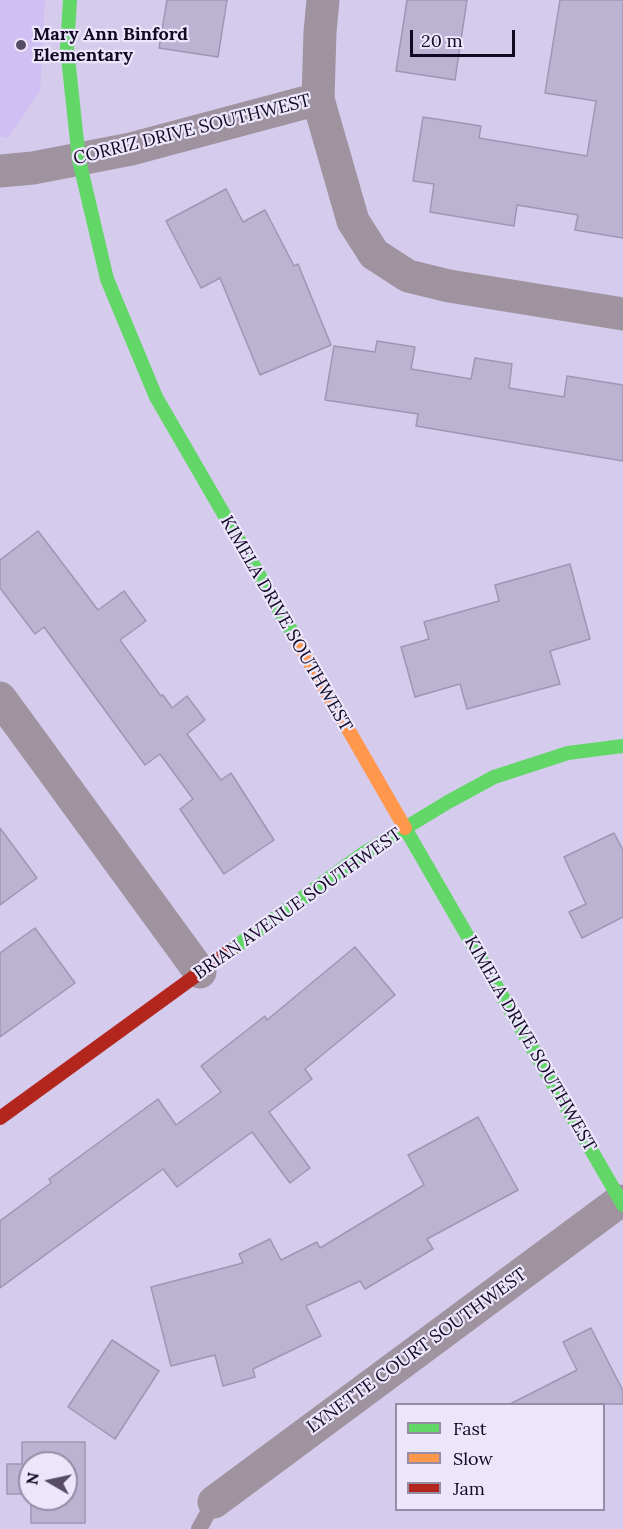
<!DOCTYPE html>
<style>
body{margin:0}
#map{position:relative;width:623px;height:1529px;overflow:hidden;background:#d5cbec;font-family:Lora,serif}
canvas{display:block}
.legend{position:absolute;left:395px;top:1403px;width:210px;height:108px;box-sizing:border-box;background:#ece6fd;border:2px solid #948da5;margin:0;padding:8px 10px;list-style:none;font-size:18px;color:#110821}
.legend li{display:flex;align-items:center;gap:12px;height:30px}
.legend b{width:30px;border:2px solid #948da5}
.north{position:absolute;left:18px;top:1451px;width:60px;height:60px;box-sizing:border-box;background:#ece6fd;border:2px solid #948da5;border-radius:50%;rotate:279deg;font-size:16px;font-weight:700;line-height:24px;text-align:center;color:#110821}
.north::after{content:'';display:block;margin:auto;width:21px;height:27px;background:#564c68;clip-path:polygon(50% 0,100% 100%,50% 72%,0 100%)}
.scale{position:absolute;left:410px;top:30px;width:105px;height:27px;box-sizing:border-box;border:3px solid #110821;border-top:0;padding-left:8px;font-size:18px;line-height:21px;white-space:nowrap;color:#110821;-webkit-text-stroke:4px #ece6fd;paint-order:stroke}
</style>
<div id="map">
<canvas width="623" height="1529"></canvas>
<ul class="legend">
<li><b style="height:8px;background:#63d668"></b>Fast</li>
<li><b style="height:8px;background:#ff974d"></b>Slow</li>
<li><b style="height:8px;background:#b3261e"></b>Jam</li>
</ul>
<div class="north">N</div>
<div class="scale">20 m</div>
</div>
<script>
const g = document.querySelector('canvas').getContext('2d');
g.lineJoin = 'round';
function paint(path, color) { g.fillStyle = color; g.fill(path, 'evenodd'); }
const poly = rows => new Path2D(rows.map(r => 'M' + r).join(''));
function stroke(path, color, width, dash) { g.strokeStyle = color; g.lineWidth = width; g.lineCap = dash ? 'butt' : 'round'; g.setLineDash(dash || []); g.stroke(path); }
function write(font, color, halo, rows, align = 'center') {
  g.font = font + ' Lora,serif'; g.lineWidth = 4.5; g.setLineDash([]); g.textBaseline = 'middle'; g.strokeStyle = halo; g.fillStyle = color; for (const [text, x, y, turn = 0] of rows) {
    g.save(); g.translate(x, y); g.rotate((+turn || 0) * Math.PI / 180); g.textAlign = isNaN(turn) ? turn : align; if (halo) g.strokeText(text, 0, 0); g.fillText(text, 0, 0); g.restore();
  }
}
paint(poly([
 [0,0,45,0,40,91,8,138,0,136]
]), '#cfbff2');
const building = poly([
 [167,0,227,0,218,57,159,48,167,0],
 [407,0,467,0,455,80,396,71,407,0],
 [560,0,623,0,623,238,575,230,578,215,517,205,514,226,430,212,434,184,413,181,423,117,481,126,479,138,587,156,596,101,545,93,560,0],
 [226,189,243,222,265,210,294,266,298,264,331,345,260,375,220,278,201,288,166,221,226,189],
 [377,341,415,347,411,369,471,379,475,358,512,364,509,388,564,397,567,376,623,385,623,461,416,426,418,414,325,400,334,346,375,352,377,341],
 [38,531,98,610,124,591,146,621,120,640,161,696,163,695,172,708,187,696,205,720,187,734,221,780,231,773,274,840,224,874,180,809,193,799,160,754,145,765,44,627,35,634,0,588,0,560,38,531],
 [570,564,590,639,550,651,560,684,467,709,460,684,415,697,401,647,429,639,424,622,499,601,495,585,570,564],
 [0,828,37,878,0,905,0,828],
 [614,833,623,850,623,917,582,938,569,912,586,904,564,857,614,833],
 [35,928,75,983,0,1037,0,953,35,928],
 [355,947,395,995,305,1069,312,1079,269,1112,310,1168,290,1183,252,1132,177,1187,163,1169,0,1288,0,1221,51,1183,49,1179,158,1099,176,1125,221,1092,201,1066,265,1016,267,1020,355,947],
 [478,1117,518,1190,427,1239,433,1249,365,1289,360,1281,306,1306,321,1336,253,1369,255,1377,223,1386,215,1355,171,1366,151,1287,243,1263,239,1254,270,1239,281,1260,317,1242,320,1248,424,1185,408,1155,478,1117],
 [591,1328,623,1391,623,1404,510,1404,577,1370,563,1342,591,1328],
 [112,1340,159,1371,115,1439,68,1407,112,1340],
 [22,1442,85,1442,85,1523,31,1523,31,1499,66,1499,66,1463,30,1463,30,1494,7,1494,7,1464,22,1464,22,1442]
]);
paint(building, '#bcb2d2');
stroke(building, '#9f96b2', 1.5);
stroke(poly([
 [199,1529,214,1502]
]), '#a093a0', 16);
stroke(poly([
 [323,0,320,32,318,99,353,221,374,254,408,276,449,286,623,314],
 [0,171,33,168,131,149,318,99],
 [0,698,200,972],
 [214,1502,620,1201]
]), '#a093a0', 33);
stroke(poly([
 [70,0,67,48,79,160,107,279,156,397,295,637],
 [405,828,623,1205],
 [231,950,364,853,448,802,494,777,568,753,623,746]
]), '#63d668', 14);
stroke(poly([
 [295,637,405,828]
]), '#ff974d', 14);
stroke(poly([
 [0,1118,231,950]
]), '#b3261e', 14);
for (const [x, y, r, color] of [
 [21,45,6,"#564c68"]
]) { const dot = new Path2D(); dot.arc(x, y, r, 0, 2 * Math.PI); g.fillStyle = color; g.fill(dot); stroke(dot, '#ece6fd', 2); }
write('bold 18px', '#110821', '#ece6fd', [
 ["Mary Ann Binford",33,35],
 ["Elementary",33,56]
], 'left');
write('18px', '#110821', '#ece6fd', [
 ["CORRIZ DRIVE SOUTHWEST",192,130,-14],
 ["KIMELA DRIVE SOUTHWEST",286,624,60],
 ["BRIAN AVENUE SOUTHWEST",298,904,-35],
 ["KIMELA DRIVE SOUTHWEST",530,1044,60],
 ["LYNETTE COURT SOUTHWEST",417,1351,-36]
]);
</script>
